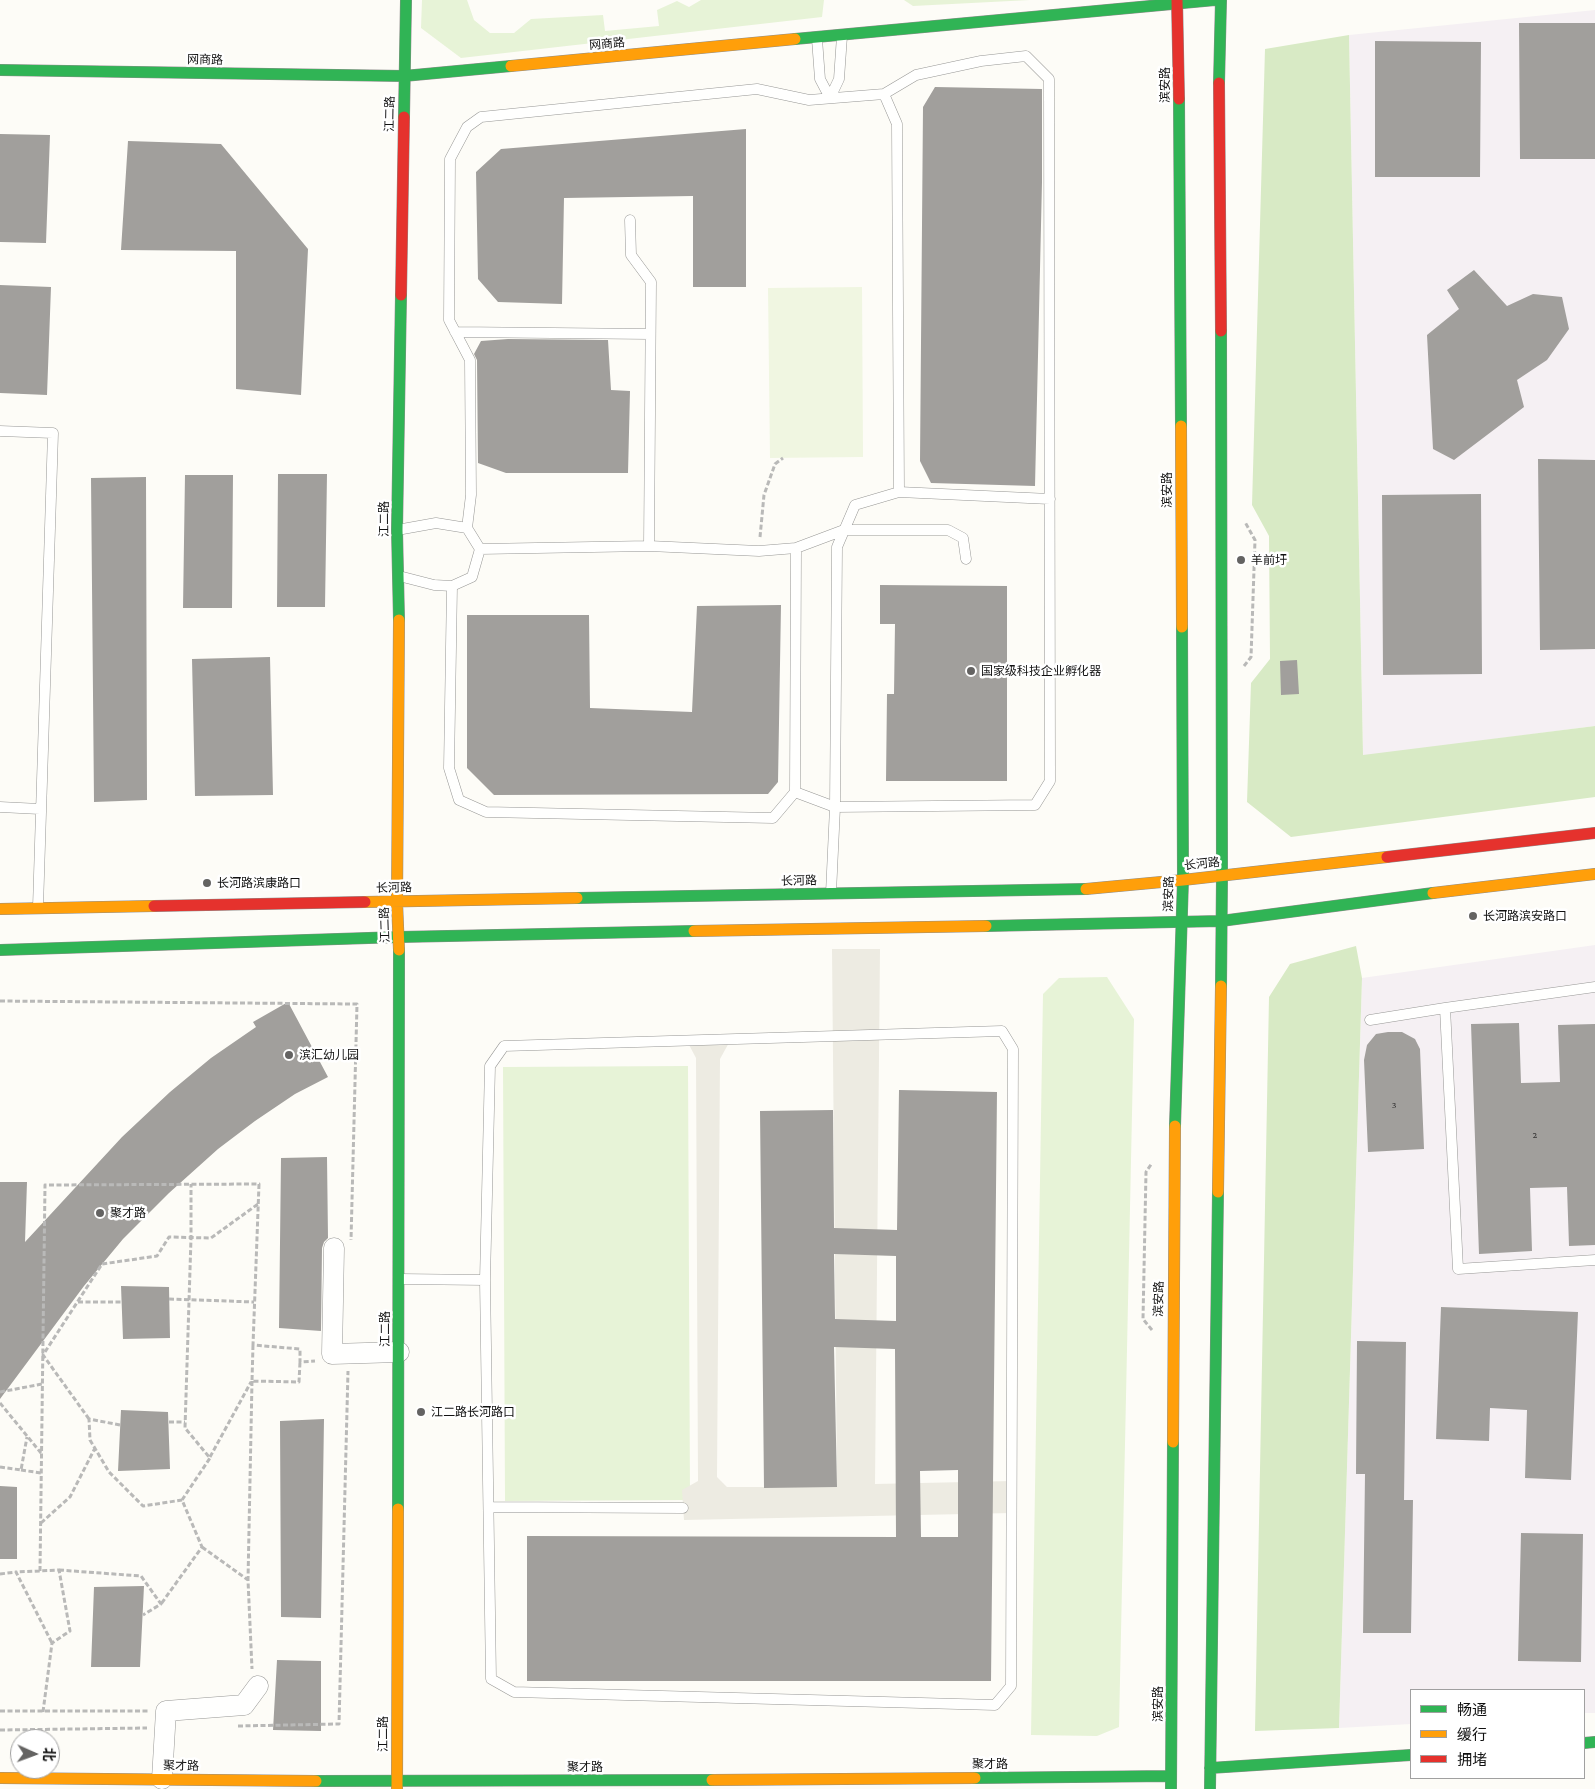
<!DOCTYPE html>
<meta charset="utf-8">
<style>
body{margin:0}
#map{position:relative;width:1595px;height:1789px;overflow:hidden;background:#fdfcf7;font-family:"Crimson Pro","Noto Sans SC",serif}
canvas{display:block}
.legend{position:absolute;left:1410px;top:1689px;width:175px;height:90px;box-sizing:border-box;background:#fff;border:1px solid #a0a0a0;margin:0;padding:6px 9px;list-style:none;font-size:15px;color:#111}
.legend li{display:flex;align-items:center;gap:10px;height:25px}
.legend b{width:25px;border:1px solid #a0a0a0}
.north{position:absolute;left:10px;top:1729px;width:50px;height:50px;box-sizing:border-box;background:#fff;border:1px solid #a0a0a0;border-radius:50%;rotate:92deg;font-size:14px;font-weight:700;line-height:20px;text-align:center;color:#111}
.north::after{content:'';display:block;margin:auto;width:18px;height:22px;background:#646362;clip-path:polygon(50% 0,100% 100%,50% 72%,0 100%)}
</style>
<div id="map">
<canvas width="1595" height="1789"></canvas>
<ul class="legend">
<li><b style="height:6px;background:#30b455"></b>畅通</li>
<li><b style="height:6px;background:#ff9f0a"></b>缓行</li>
<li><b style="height:6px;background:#e5322d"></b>拥堵</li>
</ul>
<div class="north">北</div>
</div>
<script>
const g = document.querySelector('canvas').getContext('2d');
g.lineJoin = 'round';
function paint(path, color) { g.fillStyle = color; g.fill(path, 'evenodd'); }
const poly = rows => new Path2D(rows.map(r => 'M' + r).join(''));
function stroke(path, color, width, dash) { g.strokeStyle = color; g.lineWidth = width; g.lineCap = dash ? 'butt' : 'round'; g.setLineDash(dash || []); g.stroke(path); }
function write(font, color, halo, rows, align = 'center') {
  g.font = font + ' "Crimson Pro","Noto Sans SC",serif'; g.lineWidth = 5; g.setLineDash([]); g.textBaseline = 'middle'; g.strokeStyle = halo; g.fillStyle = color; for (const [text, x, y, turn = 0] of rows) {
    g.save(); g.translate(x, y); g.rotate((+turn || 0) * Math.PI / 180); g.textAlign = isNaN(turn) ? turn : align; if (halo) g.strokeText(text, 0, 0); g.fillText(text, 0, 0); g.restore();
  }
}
paint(poly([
 [1595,10,1595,726,1363,756,1349,35],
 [1595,945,1595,1713,1584,1713,1584,1690,1411,1690,1411,1724,1339,1728,1362,978]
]), '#f5f0f3');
paint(poly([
 [422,0,467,0,474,20,490,33,514,33,531,19,603,15,605,31,659,26,657,10,677,1,689,7,701,0,824,0,822,17,461,58,421,28],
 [904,0,1030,0,913,6],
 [1107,977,1134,1019,1119,1727,1097,1736,1031,1735,1043,994,1059,978],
 [688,1066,690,1500,505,1501,503,1067]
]), '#e7f3d7');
paint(poly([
 [1349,35,1363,755,1595,726,1595,797,1291,837,1247,802,1251,683,1270,659,1269,536,1252,505,1265,49],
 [1356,946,1362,978,1339,1728,1255,1731,1269,997,1290,964]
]), '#d8eac5');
paint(poly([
 [862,287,863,457,770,458,768,288]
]), '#f0f6e1');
paint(poly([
 [832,949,880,949,875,1484,1012,1481,1012,1513,684,1520,682,1490,698,1481,696,1058,687,1041,731,1039,720,1059,717,1477,727,1487,837,1487]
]), '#edebe2');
paint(poly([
 [1519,23,1595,23,1595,159,1520,159],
 [1375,41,1481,42,1480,177,1375,177],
 [935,87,1042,89,1042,182,1035,486,931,483,920,461,923,107],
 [746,129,746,287,693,287,693,196,564,198,562,304,498,302,478,279,476,172,501,149],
 [0,134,50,135,46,243,0,242],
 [128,141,221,144,308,249,301,395,236,389,236,251,121,250],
 [1474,270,1507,306,1533,294,1562,297,1569,329,1547,360,1517,380,1524,407,1454,460,1433,449,1427,335,1459,309,1447,290],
 [0,285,51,287,47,395,0,393],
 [508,339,608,340,611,390,630,391,628,473,506,473,478,463,477,360,474,354,481,341],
 [1538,459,1595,460,1595,649,1540,650],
 [278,474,327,474,325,607,277,607],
 [185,475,233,475,232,608,183,608],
 [146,477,147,800,94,802,91,478],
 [1481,494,1482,674,1383,675,1382,495],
 [880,585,1007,586,1007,781,886,781,887,694,894,694,895,624,880,624],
 [781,605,778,782,768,794,494,795,467,768,467,615,589,615,590,708,692,712,697,606],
 [270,657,273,795,195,796,192,659],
 [1297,660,1299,694,1281,695,1280,661],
 [288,1002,328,1077,295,1094,255,1121,218,1149,169,1193,123,1239,84,1286,0,1399,0,1182,27,1182,25,1242,122,1137,170,1092,211,1058,256,1027,253,1022],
 [1519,1023,1521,1083,1560,1082,1558,1025,1595,1024,1595,1245,1569,1246,1567,1187,1530,1188,1532,1251,1479,1254,1471,1024],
 [1388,1032,1402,1032,1415,1039,1420,1049,1424,1149,1368,1152,1364,1060,1367,1045,1376,1034],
 [899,1090,997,1092,991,1681,527,1681,527,1536,896,1537,895,1349,834,1347,837,1487,764,1488,760,1111,833,1110,834,1228,897,1230],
 [834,1254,896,1256,896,1321,835,1319],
 [958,1470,958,1537,921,1537,920,1471],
 [327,1157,328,1238,324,1242,322,1248,321,1331,279,1328,281,1158],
 [121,1286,169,1287,170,1338,123,1339],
 [1441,1307,1578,1312,1571,1480,1525,1478,1527,1410,1490,1408,1489,1441,1436,1439],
 [1357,1341,1406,1342,1404,1500,1413,1500,1411,1633,1363,1633,1365,1474,1356,1474],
 [121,1410,168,1412,170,1469,118,1471],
 [324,1419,321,1618,281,1617,280,1421],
 [0,1486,17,1487,17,1559,0,1559],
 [1521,1533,1583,1534,1581,1662,1518,1661],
 [144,1586,140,1667,91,1667,94,1587],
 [277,1660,321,1661,321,1731,273,1730]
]), '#a19f9c');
const lane = poly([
 [817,39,820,79,830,98,839,79,842,36],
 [884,94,897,124,899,492],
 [630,220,631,255,651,282,649,546],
 [455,332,650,334],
 [0,431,53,433,38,907],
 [467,528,471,495,470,360,449,320,450,159,467,127,481,117,757,89,809,100,884,94,916,75,981,61,1026,56,1049,79,1050,781,1035,805,835,807,795,792],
 [397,530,436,523,467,528,480,549,472,577,452,586,434,585,399,576],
 [796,548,844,530,948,530,963,538,966,559],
 [452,586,449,768,459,800,486,812,773,818,795,792,796,548,759,551,649,546,480,549],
 [0,807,40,809],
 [831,893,835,807,837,547,855,505,899,492,1050,499],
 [1595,987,1445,1008,1458,1269,1595,1260],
 [1370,1020,1445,1008],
 [400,1279,485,1280,491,1679,514,1692,995,1705,1011,1686,1013,1049,1002,1031,504,1046,490,1066,485,1280],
 [489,1507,683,1508]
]);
const street = poly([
 [334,1248,332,1354,399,1352],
 [162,1779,166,1711,244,1705,258,1686]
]);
const fast = poly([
 [795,39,1215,0],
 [0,70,404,76,511,66],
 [1219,83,1221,0],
 [1179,99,1181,426],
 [404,117,406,0],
 [399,620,397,530,401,295],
 [577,898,1086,889],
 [986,926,1221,921,1433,893],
 [0,950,399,937,694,931],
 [1221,986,1222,876,1221,331],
 [1175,1126,1183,880,1182,627],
 [398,1509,399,950],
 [1584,1743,1595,1742],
 [1210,1768,1411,1755],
 [975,1778,1171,1776],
 [316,1781,712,1780],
 [1171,1789,1173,1442],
 [1210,1789,1218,1192]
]);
const slow = poly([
 [511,66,795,39],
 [1181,426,1182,627],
 [399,620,397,902,399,950],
 [1086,889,1183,880,1387,857],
 [1433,893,1595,874],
 [365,902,577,898],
 [0,909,154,906],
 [694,931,986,926],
 [1218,1192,1221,986],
 [1173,1442,1175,1126],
 [0,1778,316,1781],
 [712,1780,975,1778],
 [397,1789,398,1509]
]);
const jam = poly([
 [1177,0,1179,99],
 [1219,83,1221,331],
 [401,295,404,117],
 [1387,857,1595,833],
 [154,906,365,902]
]);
stroke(lane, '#979795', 11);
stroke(street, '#979795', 21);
stroke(fast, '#8e8d8b', 12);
stroke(slow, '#8e8d8b', 12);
stroke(jam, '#8e8d8b', 12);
stroke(poly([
 [760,537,764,495,775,464,783,458],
 [1244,666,1251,657,1255,540,1245,522],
 [0,1001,357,1004,351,1240],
 [169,1299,254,1302],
 [78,1302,122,1302],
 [1152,1330,1143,1319,1146,1172,1152,1163],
 [253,1345,252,1381,299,1382,300,1362],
 [252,1381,248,1580,252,1669],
 [0,1392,42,1384],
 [0,1403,41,1453],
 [89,1419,43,1355,102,1264,157,1256,169,1237,211,1238,258,1204],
 [169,1422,185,1422],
 [120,1425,89,1419,90,1440,109,1472,143,1506,182,1500,202,1547,161,1604],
 [210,1457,251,1382],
 [0,1467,21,1470,27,1437],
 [21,1470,41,1473],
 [182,1500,210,1458,185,1428,191,1238,191,1184],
 [41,1523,70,1497,95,1448],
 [202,1547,248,1580],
 [59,1570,141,1576,161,1604,143,1615],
 [40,1571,45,1185,259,1184,253,1345,300,1349,300,1362,315,1361],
 [0,1574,16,1572],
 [0,1711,149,1711],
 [43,1712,52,1643,70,1631,59,1570,16,1572,52,1643],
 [238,1726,339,1724,348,1371],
 [0,1730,147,1728]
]), '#b9b9b8', 3, [5, 2.5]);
stroke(lane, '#fffffe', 10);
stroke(street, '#fffffe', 20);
stroke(fast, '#30b455', 11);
stroke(slow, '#ff9f0a', 11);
stroke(jam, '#e5322d', 11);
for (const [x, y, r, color] of [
 [1241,560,5,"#646362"],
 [971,671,5,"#646362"],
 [207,883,5,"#646362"],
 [1473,916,5,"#646362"],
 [289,1055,5,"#646362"],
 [100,1213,5,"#646362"],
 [421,1412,5,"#646362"]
]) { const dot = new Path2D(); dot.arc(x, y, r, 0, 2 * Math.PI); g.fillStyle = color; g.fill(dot); stroke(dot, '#fff', 2); }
write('10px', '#353434', null, [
 ["3",1394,1105],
 ["2",1535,1135]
]);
write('12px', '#111', '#fff', [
 ["网商路",607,44,-5],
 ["网商路",205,60,1],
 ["滨安路",1165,85,-90],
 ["江二路",390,114,-89],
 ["滨安路",1167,490,-90],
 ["江二路",384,519,-90],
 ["长河路",1202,864,-6],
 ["长河路",799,881,-1],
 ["长河路",394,888,-1],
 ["滨安路",1169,894,-89],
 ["江二路",385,925,-92],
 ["滨安路",1159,1299,-89],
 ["江二路",385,1329,-90],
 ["滨安路",1158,1704,-90],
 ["江二路",383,1734,-90],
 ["聚才路",990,1764],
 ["聚才路",181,1766,1],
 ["聚才路",585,1767]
]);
write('12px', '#111', '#fff', [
 ["羊前圩",1251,560],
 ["国家级科技企业孵化器",981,671],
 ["长河路滨康路口",217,883],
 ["长河路滨安路口",1483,916],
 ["滨汇幼儿园",299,1055],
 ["聚才路",110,1213],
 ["江二路长河路口",431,1412]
], 'left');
</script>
